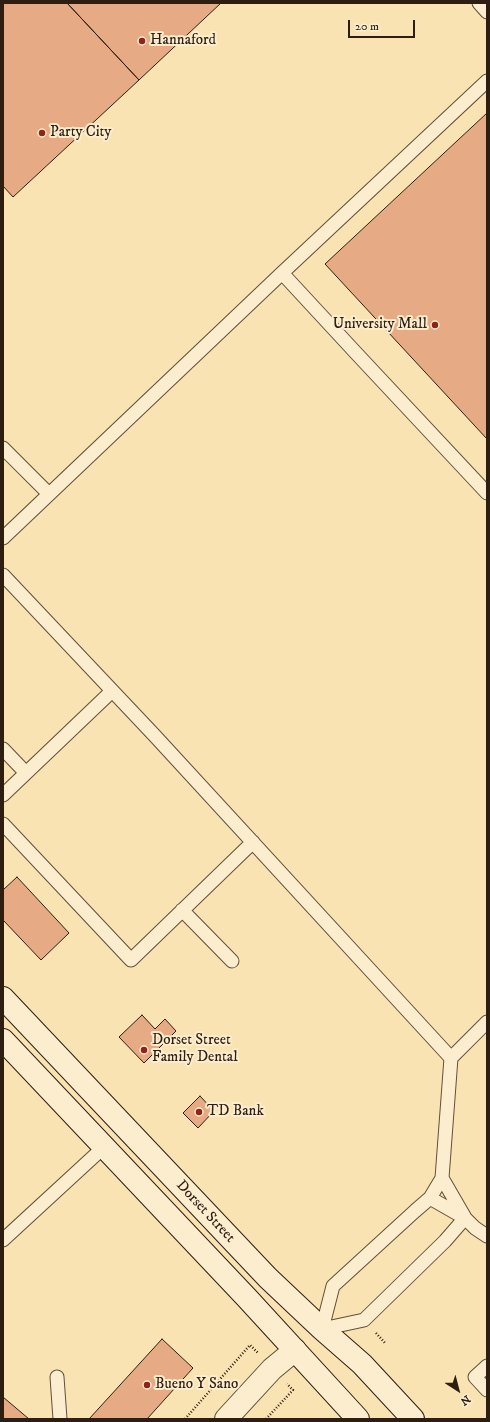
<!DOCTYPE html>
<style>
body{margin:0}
#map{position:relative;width:490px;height:1422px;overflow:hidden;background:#f9e3b3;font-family:"IM FELL DW Pica",serif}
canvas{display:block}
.frame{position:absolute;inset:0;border:4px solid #2e1e12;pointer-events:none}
.north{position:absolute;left:438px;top:1370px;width:40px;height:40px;-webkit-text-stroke:3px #fbedce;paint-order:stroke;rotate:144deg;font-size:11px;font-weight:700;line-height:16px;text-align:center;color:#2e1e12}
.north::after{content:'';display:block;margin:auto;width:14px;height:18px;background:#2e1e12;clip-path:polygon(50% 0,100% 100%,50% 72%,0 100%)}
.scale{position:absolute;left:348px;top:20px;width:67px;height:18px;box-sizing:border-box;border:2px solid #2e1e12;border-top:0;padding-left:5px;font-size:12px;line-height:14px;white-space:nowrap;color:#2e1e12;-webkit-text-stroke:3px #fbedce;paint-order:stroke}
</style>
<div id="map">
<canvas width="490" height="1422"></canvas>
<div class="frame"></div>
<div class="north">N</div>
<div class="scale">20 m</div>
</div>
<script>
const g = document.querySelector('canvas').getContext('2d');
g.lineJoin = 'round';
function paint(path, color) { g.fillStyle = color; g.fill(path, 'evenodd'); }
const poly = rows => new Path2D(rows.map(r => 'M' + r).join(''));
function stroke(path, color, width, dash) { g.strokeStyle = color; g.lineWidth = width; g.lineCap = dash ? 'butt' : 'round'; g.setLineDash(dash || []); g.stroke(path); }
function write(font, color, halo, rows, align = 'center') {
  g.font = font + ' "IM FELL DW Pica",serif'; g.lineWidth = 4; g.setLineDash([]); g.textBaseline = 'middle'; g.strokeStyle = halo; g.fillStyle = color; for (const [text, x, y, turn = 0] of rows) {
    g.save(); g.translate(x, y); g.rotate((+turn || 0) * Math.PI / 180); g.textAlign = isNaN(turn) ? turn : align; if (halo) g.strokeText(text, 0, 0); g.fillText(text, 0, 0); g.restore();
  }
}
const building = poly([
 [3,3,67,3,139,80,13,197,3,186,3,3],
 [67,3,221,3,139,80,67,3],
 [487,113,487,439,325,264,487,113],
 [17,877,69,933,41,960,3,920,3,890,17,877],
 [142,1015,155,1029,165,1019,176,1031,144,1063,119,1037,142,1015],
 [200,1096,214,1111,198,1128,183,1113,200,1096],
 [162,1339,193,1368,147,1419,89,1419,162,1339],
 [3,1397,29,1419,3,1419,3,1397]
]);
paint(building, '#e6aa85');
stroke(building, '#2e1e12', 1);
const service = poly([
 [479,3,487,12],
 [282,273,356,353,487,493],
 [3,448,49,494],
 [3,538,282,273,487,81],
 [3,575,155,736,451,1058],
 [3,749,26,773],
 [3,795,112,691],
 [3,824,131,960,253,842],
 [182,910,232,961],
 [487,1022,451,1058,442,1178,430,1198,465,1218,475,1228,487,1236],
 [442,1178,464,1216],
 [430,1198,415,1211,333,1286,322,1329,364,1320,445,1241,465,1218],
 [3,1240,104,1147],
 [487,1366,475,1377,487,1390],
 [57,1377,60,1419]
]);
const minor = poly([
 [226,1419,272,1369,295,1350]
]);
const secondary = poly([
 [3,998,268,1278,322,1329,362,1364,413,1419],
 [3,1040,247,1298,358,1419]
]);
stroke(service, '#614f3a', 15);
stroke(minor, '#614f3a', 24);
stroke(secondary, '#2e1e12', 24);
stroke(poly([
 [376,1333,385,1343],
 [185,1419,250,1345,258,1353],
 [266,1419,293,1390,287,1384]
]), '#2e1e12', 2.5, [1, 2]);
stroke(service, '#fbedce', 13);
stroke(minor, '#fbedce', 22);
stroke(secondary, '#fbedce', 22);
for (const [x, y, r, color] of [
 [142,41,4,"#8f2418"],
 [42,133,4,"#8f2418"],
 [435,325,4,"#8f2418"],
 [144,1050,4,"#8f2418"],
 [199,1112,4,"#8f2418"],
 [147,1385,4,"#8f2418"]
]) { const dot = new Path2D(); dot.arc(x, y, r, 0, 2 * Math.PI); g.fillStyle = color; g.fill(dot); stroke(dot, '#fbedce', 1.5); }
write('15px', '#2e1e12', '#fbedce', [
 ["Hannaford",150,41],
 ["Party City",50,133],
 ["University Mall",427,325,"right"],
 ["Dorset Street",152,1041],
 ["Family Dental",152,1058],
 ["TD Bank",207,1112],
 ["Bueno Y Sano",155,1385]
], 'left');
write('15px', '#2e1e12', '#fbedce', [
 ["Dorset Street",205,1212,47]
]);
</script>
